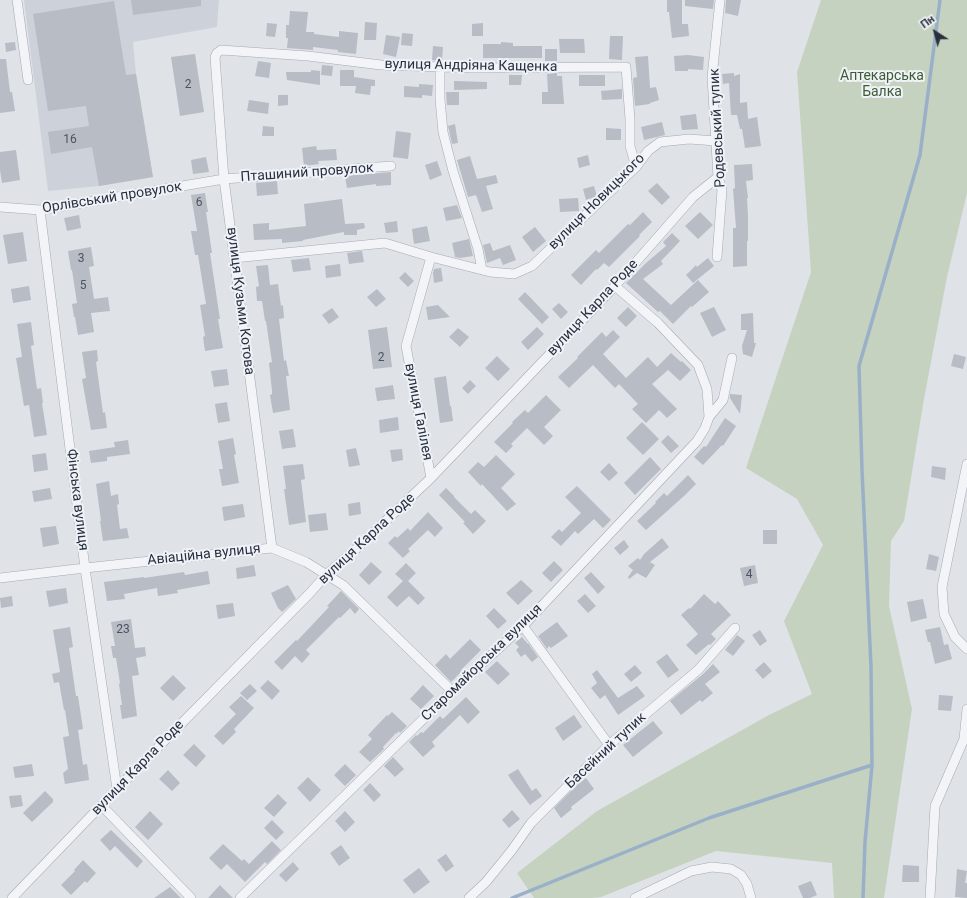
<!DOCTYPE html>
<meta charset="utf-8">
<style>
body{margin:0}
#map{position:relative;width:967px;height:898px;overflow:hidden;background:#dfe3e8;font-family:Roboto,sans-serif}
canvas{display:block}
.north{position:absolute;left:915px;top:12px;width:40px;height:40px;-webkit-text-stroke:3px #eff2f6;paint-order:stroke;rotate:324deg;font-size:11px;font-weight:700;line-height:16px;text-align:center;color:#283040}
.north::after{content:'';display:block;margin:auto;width:14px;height:18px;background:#283040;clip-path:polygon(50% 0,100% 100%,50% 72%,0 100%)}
</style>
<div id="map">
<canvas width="967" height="898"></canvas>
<div class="north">Пн</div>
</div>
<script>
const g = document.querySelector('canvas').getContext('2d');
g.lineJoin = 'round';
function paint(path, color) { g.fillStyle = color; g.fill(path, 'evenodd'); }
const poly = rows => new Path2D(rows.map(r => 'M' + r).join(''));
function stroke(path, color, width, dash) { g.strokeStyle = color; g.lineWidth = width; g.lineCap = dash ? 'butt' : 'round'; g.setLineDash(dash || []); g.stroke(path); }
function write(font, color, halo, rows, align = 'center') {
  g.font = font + ' Roboto,sans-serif'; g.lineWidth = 4; g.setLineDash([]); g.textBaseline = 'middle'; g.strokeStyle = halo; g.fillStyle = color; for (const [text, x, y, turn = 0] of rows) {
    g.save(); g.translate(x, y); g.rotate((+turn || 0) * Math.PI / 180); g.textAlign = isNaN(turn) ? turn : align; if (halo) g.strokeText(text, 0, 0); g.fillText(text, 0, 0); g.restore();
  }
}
paint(poly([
 [24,0,219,0,217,27,133,42,136,74,153,177,99,186,48,191]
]), '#cdd2da');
paint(poly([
 [821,0,967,0,967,193,947,277,924,399,904,521,891,541,889,606,912,709,884,898,834,898,832,863,716,851,601,897,592,898,534,898,517,873,597,811,769,715,812,694,784,621,823,545,797,499,746,468,811,272,797,72]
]), '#c5d2c0');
stroke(poly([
 [512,898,709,818,872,765],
 [863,898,865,842,872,765,871,667,862,470,859,366,920,155,940,0]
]), '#9ab0c9', 3.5);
paint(poly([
 [131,0,201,0,201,6,133,15],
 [667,0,682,0,682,24,688,24,689,36,672,38,669,12,667,12],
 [685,0,714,0,713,9,685,6],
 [726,0,741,0,738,16,725,13],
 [114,1,126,75,136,74,153,177,99,186,92,147,51,154,48,132,89,126,86,106,48,111,33,14],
 [290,11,308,12,306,32,314,32,314,34,339,37,339,31,358,33,356,54,338,52,338,50,313,47,313,50,287,48,288,38,286,38,286,25,289,25],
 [365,22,377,23,376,40,364,40],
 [267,23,277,24,275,37,266,36],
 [483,23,483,36,472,36,472,24],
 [402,33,413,34,412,46,401,45],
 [386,35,400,37,396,57,383,54],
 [610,36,623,36,622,60,609,59],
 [559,39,584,39,585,53,560,53],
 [15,42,16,50,6,52,5,43],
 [501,42,513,43,513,46,542,46,542,58,483,58,483,44,501,44],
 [433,46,443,47,442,61,432,60],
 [545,49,557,49,557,61,545,61],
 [195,54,204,112,180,116,171,57],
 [688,55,704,57,703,70,688,69,688,71,675,71,674,56],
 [648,56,650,88,656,87,659,100,650,103,650,104,635,106,633,78,637,77,635,57],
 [0,59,6,59,10,92,12,92,15,111,0,113],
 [258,61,271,63,269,78,255,76],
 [322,65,333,66,332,76,321,75],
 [311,70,320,71,320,85,287,80,286,72,311,72],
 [340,70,354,70,354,77,375,80,375,86,371,86,370,95,355,93,356,86,340,86],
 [557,73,557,76,562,76,564,104,542,104,542,92,548,92,547,74],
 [734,73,734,76,740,74,740,103,747,102,748,119,757,117,761,146,745,148,742,129,740,129,737,115,731,115,729,83,723,84,722,74],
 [509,75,522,75,521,85,509,85],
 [579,75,605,75,605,86,579,86],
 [454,81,487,82,487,89,454,90],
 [419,84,433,85,432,96,422,95,422,98,404,97,404,86,419,87],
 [622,89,622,99,602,100,601,91],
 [446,92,459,92,459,105,447,105],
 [278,95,288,95,288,105,278,106],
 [249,100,269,103,268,114,247,111],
 [696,114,698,129,682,130,680,116],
 [662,122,665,135,644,140,641,127],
 [455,124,458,143,452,144,448,126],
 [263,126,274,127,274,136,262,136],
 [606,128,621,129,621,140,606,140],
 [396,131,411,133,408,159,393,157],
 [316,146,317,150,336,149,337,160,318,161,319,164,304,166,302,148],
 [16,150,20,180,2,183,0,170,0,152],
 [588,155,590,165,579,168,577,158],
 [470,156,477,179,496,175,498,183,486,186,493,209,482,212,476,195,468,197,457,160],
 [206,157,209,172,193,174,191,160],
 [437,161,442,175,430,180,425,165],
 [752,164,753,180,746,181,748,198,747,198,748,216,748,241,747,241,747,266,733,267,733,228,736,228,733,189,735,188,734,165],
 [391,172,391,185,376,186,376,184,347,188,345,176],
 [277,181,278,194,257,196,256,183],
 [657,183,670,197,662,205,648,191],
 [594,186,597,196,586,200,583,189],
 [205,193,208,212,206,212,212,253,210,253,220,319,218,319,223,348,205,351,203,337,205,336,200,305,206,304,198,255,195,255,191,231,197,231,191,195],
 [578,198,579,211,560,212,559,199],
 [342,199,345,224,364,223,365,228,357,230,357,235,344,235,344,232,303,240,303,241,282,243,282,239,254,240,253,224,269,223,269,230,306,226,304,204],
 [457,205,462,218,446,221,443,208],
 [643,212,652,222,639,235,640,236,609,267,604,263,597,270,596,269,581,285,571,275,596,250,599,253,628,224,630,225],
 [700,212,713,225,698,239,685,226],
 [79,215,81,228,67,231,64,218],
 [397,221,398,232,386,233,384,223],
 [427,226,430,241,414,244,412,229],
 [535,227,546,241,533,252,522,237],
 [23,232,27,261,8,264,3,235],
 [672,233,680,241,661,261,663,264,643,279,671,305,698,280,709,292,692,307,691,306,673,324,660,311,658,312,626,283,646,263,666,246,663,242],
 [469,239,473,256,460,258,455,257,452,243],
 [490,243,493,251,510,245,516,260,503,265,500,258,487,263,483,245],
 [91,247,94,266,89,267,94,299,108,297,110,311,91,313,94,332,78,335,75,317,74,317,72,304,77,303,72,270,71,270,68,251],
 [362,251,364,262,349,264,347,253],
 [309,258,311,270,293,272,291,260],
 [708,258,714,266,693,283,686,275,696,265,697,267],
 [340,264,341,276,326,278,325,266],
 [268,265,270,285,278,284,281,306,283,305,284,318,279,319,284,361,286,360,289,376,286,376,290,410,273,413,270,395,272,394,272,391,269,363,272,362,266,321,265,321,262,301,257,301,256,287,259,286,256,266],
 [441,268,443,281,434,283,433,273,434,269],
 [405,272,414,281,408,287,399,278],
 [29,286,31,300,13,303,11,289],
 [377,289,386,299,376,307,367,297],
 [525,292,549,317,542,324,518,299],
 [559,303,568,312,561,319,552,309],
 [438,305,450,317,428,320,426,307],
 [628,307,637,316,626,327,617,318],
 [714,307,726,330,712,337,700,313],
 [332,308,339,317,329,324,322,315],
 [753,313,754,343,756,343,752,357,743,354,742,346,747,330,741,330,741,314],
 [31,322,34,345,31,346,37,389,41,388,43,403,42,403,47,435,34,437,29,405,24,406,16,358,22,357,17,324],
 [387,327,392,367,373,369,368,330],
 [537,327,544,334,528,350,521,342],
 [458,328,469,337,460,347,449,337],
 [613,330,620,337,603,354,626,378,648,357,657,367,671,353,681,362,682,361,691,370,680,381,668,370,652,384,677,409,667,418,659,410,646,423,632,409,638,404,619,384,615,388,593,365,569,388,558,377,578,358,577,357,602,332,606,337],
 [97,350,98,361,96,362,103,413,105,412,107,428,91,430,82,379,86,378,82,352],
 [954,354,966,357,963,369,951,366],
 [497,356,510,369,498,381,485,368],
 [227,369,229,385,214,387,211,371],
 [446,376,450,406,451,406,453,421,440,423,434,378],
 [470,380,476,386,468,394,462,388],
 [393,385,395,399,377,401,375,388],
 [730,394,742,395,740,414,730,398],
 [546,395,561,410,544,427,553,436,544,445,527,428,511,444,513,446,506,453,494,442,513,423,512,422,525,410,528,413],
 [227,402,230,421,218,423,215,404],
 [398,417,399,430,380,433,379,420],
 [725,418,736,426,723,446,722,445,703,465,694,457,704,446,706,447],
 [642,422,659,439,643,455,626,438],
 [293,429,296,447,282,449,279,431],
 [668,435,679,446,671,453,661,442],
 [233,438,236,454,234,455,239,483,222,486,219,469,223,469,218,441],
 [128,440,130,454,107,457,107,461,91,463,89,451,115,447,114,442],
 [356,448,360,465,349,467,346,450],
 [402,449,403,460,392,462,390,450],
 [46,453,48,470,34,472,32,455],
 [496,455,515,474,501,488,516,504,507,511,482,484,481,486,468,472,478,462,484,467],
 [650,457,661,469,635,495,624,483],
 [609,463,618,473,609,481,600,472],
 [303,464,305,479,301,480,306,522,289,525,284,489,286,489,283,466],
 [932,466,946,468,945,480,931,477],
 [688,475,696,484,684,496,646,530,637,521,656,503,655,502,664,493,667,496],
 [109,481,111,496,118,494,119,504,117,505,120,529,127,528,129,538,103,541,100,521,101,521,96,484],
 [577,486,611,520,603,528,594,519,578,534,575,531,561,546,551,537,559,529,562,532,581,513,565,497],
 [50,488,52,499,34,502,32,491],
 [446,488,454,496,454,497,471,514,475,510,486,521,473,534,463,523,465,522,439,495],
 [360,502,361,514,349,516,348,504],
 [243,504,245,517,224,521,222,507],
 [428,512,443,528,435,537,428,530,408,549,410,551,403,558,388,543,395,536,397,538,408,528,410,531],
 [326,513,328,530,310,532,308,515],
 [56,526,59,544,43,547,40,528],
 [763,530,777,530,777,544,763,544],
 [662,538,669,547,650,562,655,565,646,578,637,573,629,579,628,577,633,570,628,566,638,558,640,560,644,554],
 [624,540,629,547,620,555,614,548],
 [929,554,939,557,936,571,926,569],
 [554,561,563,570,551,582,542,573],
 [371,562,382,572,369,585,359,575],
 [406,563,416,573,408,581,425,598,418,605,409,596,397,607,387,597,403,581,395,574],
 [254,565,256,576,237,579,236,568],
 [755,565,758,583,744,586,740,568],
 [208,571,210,584,177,590,178,593,158,596,157,588,124,594,125,599,107,601,104,582,144,577,144,578,184,572,185,575],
 [591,572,605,587,598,594,584,578],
 [521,580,533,591,518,605,506,593],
 [288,585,296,599,282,612,278,608,271,593],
 [66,588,68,603,49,607,46,591],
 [341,591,359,609,355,614,350,608,340,618,339,617,306,650,310,654,302,663,295,656,282,670,274,662,296,640,297,641,329,607,327,606],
 [585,594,596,606,588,613,577,601],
 [704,594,715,604,718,601,731,615,711,634,716,639,710,645,709,644,696,655,686,645,698,634,681,615,689,608,690,609],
 [12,596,13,606,1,608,0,598],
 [923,599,927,618,911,622,907,602],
 [233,603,235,616,218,619,216,605],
 [494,608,507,621,498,629,486,616],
 [131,619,135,648,145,647,146,656,136,658,139,675,132,676,137,716,122,719,120,705,122,705,119,684,120,683,116,658,113,658,111,646,115,646,111,622],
 [557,622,568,636,551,648,549,646,547,649,538,636],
 [70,627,73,647,69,648,76,696,78,696,83,729,78,730,83,765,87,764,89,780,65,784,63,773,68,769,63,737,69,736,65,710,64,710,59,682,54,683,52,674,60,672,53,630],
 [940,627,944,645,948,644,952,659,935,664,930,642,928,642,925,630],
 [760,630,767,641,760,646,752,635],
 [737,635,745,641,733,656,725,650],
 [522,637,528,644,528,643,538,657,532,662,525,654,521,657,516,650,519,647,515,643],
 [470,639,481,650,461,670,462,671,451,682,435,665,446,654,450,659],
 [667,654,679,670,668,678,656,662],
 [497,661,510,674,498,685,485,672],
 [764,662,772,671,763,679,755,670],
 [713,664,720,672,705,684,713,693,702,702,700,700,681,715,670,701,702,675],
 [635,665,642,673,631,682,624,674],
 [597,670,618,698,637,686,645,696,618,715,605,695,600,699,591,688,597,683,592,674],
 [173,675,186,688,173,701,160,688],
 [268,680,280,691,272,700,260,688],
 [250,684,257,691,247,700,240,693],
 [423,685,434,696,421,709,410,699],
 [939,695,953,696,951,711,938,710],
 [241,696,254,708,234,729,236,732,223,745,214,736,236,714,229,707],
 [466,697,480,712,468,724,460,715,432,742,435,746,423,757,409,742,416,735,417,736,421,732,423,733,440,716,443,719],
 [392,712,407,726,400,733,399,731,396,734,396,733,383,747,384,749,370,762,359,752,372,739,368,735,387,715,388,716],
 [574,715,582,727,563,741,555,728],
 [653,721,663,733,633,757,623,745],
 [194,744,206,756,196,767,183,755],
 [393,757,404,769,395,777,384,766],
 [32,764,34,776,15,778,13,767],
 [345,764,356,775,345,786,334,775],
 [518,769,532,791,536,788,542,796,530,805,514,784,508,775],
 [168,770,180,783,172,791,159,779],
 [308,777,321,790,310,802,297,788],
 [586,778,594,789,571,807,572,809,561,818,554,808,579,783],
 [370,783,381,795,374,802,363,790],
 [45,791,53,799,53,802,32,822,23,813],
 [278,794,287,803,274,817,264,808],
 [21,795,23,806,11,808,9,796],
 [512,810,520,819,509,828,502,820],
 [150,811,163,824,148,840,135,827],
 [345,811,355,822,345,832,335,821],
 [272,820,284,832,276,840,264,828],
 [111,830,143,861,137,868,115,846,110,851,100,840],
 [272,841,281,850,267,864,265,862,245,882,227,864,221,870,209,858,223,844,242,861,244,859,249,864],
 [341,845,350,858,339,866,330,853],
 [446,854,454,866,446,872,437,860],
 [83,860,96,873,87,883,85,881,71,895,61,885,75,871,74,870],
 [293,862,299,869,286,882,279,875],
 [903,865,919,866,919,882,902,882],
 [419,868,430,882,414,894,403,880],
 [957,869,967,871,965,883,967,883,967,898,955,897],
 [811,881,817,895,810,898,803,898,798,886],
 [220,885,233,898,208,898],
 [170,887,181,898,154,898]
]), '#b7bcc5');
const minor = poly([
 [17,0,28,80],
 [440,67,440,99,443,132,453,171,478,249,482,270],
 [0,207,40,210,224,179,391,166],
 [40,210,85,568,117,789],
 [717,257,722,190,718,177,712,77,720,0],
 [234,258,385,243,431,257,490,272,514,274,532,266,636,167,648,151,660,142,689,139,716,141],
 [709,417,723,400,732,358],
 [967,464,942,587,944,614,955,637,967,649],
 [431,478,406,346,431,257],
 [272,548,224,179,215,57,217,53,221,50,308,56,381,65,474,68,626,67,630,119,630,146,636,167],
 [0,578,85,568,272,548,306,562,343,585,452,691],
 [523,626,609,745],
 [102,806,191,898],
 [12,898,117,789,309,594,327,574,356,549,431,478,615,286,693,197,718,177],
 [240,898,452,691,523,626,697,441,705,428,709,417,707,389,698,365,658,323,615,286],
 [469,898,486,882,512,850,531,823,609,745,698,670,735,628],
 [635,898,691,871,712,867,731,869,741,875,747,884,751,898],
 [930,898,935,806,964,739,967,709]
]);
stroke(minor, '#a4aab2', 10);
stroke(minor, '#f2f4f7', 9);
write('12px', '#4c5361', null, [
 ["2",188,85],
 ["16",70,140],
 ["6",199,203],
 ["3",81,259],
 ["5",83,286],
 ["2",381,358],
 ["4",749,575],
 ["23",123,630]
]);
write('14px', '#283040', '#eff2f6', [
 ["вулиця Андріяна Кащенка",471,66,1],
 ["Родевський тупик",718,128,-93],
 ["Пташиний провулок",307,173,-4],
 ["Орлівський провулок",112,198,-9],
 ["вулиця Новицького",597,202,-45],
 ["вулиця Кузьми Котова",240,301,83],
 ["вулиця Карла Роде",593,308,-47],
 ["вулиця Галілея",418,412,79],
 ["Фінська вулиця",77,500,83],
 ["вулиця Карла Роде",367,539,-43],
 ["Авіаційна вулиця",204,555,-6],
 ["Старомайорська вулиця",482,663,-44],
 ["Басейний тупик",606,751,-43],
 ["вулиця Карла Роде",138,768,-46]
]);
write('14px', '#3c5b36', '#eff2f6', [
 ["Аптекарська",882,76],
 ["Балка",882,92]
]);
</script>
